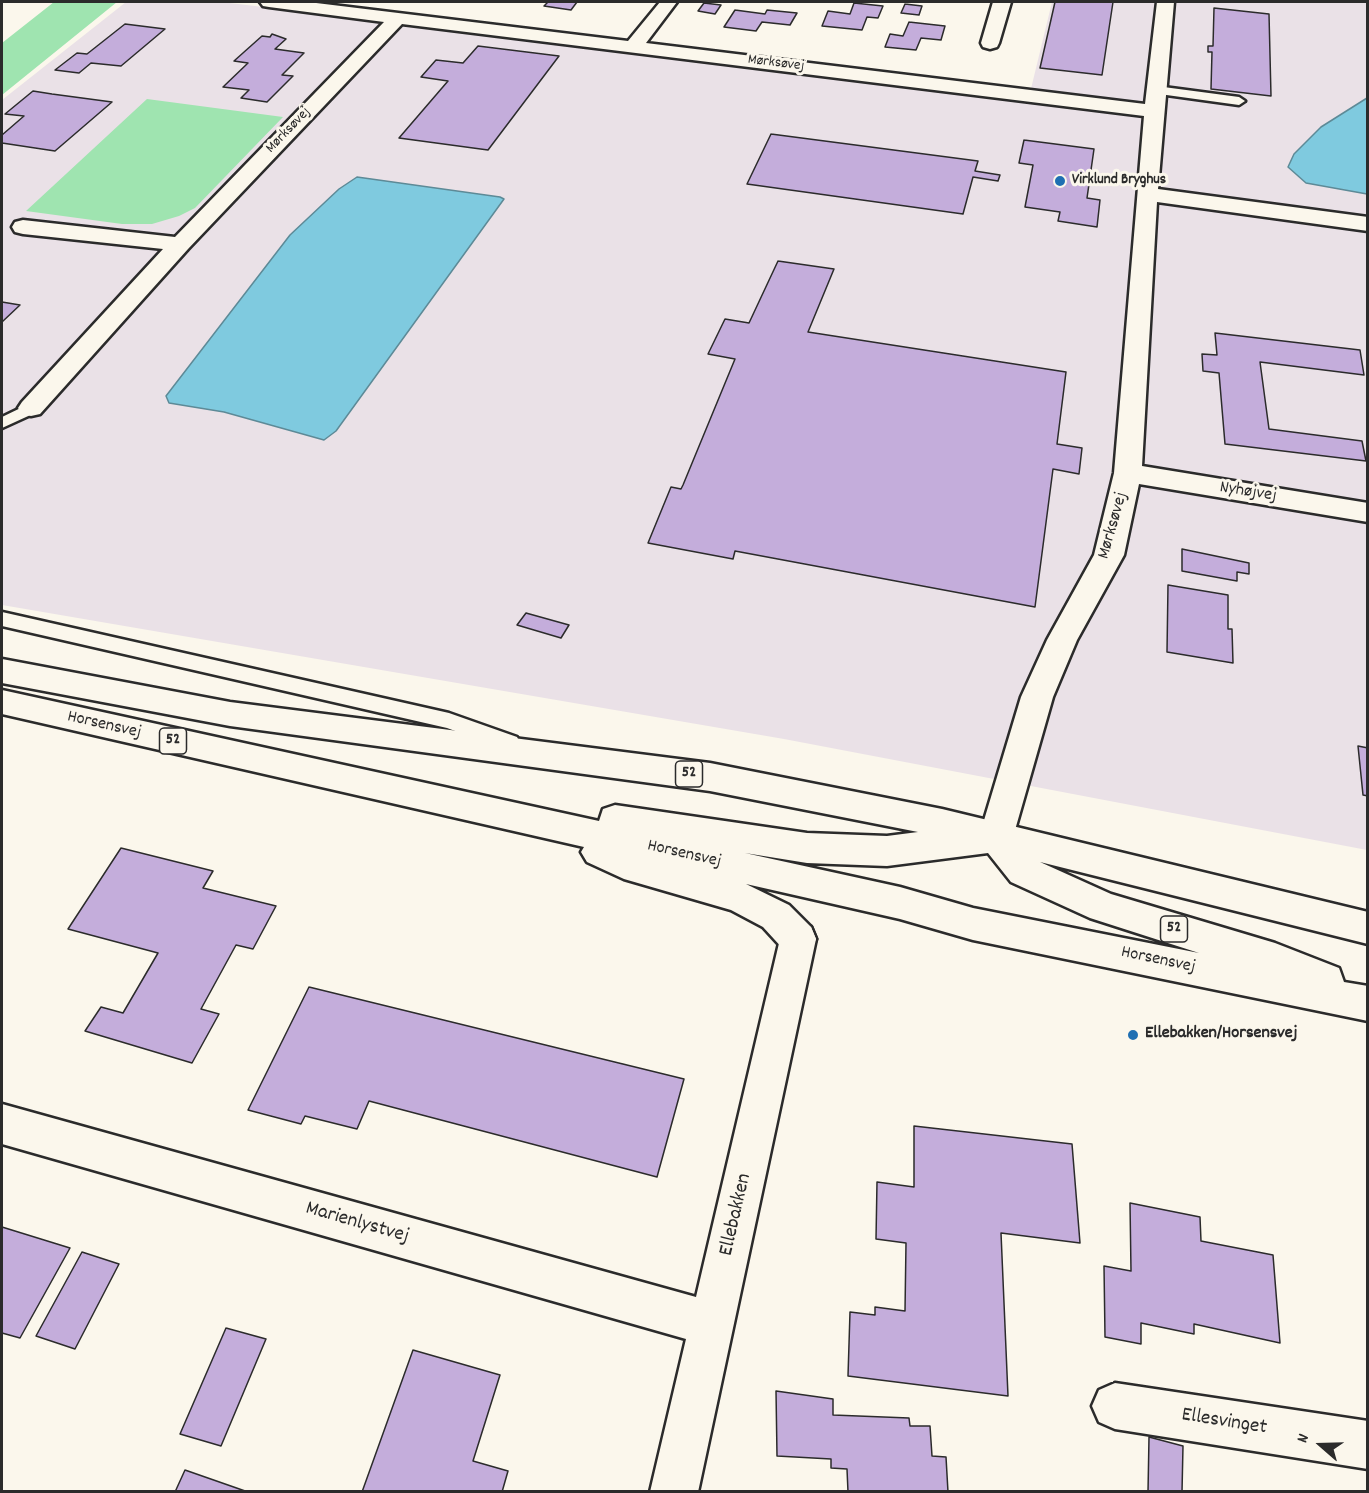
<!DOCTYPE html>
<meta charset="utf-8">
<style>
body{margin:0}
#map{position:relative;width:1369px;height:1493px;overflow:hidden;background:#fbf7ec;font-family:Dekko,sans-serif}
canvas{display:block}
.frame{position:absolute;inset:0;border:3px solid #2b2b2b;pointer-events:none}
.north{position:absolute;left:1291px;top:1415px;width:60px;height:60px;-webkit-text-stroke:4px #fbf7ec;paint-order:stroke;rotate:290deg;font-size:16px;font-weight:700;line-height:24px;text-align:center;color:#2b2b2b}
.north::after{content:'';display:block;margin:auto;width:21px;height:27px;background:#2b2b2b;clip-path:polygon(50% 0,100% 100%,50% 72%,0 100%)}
</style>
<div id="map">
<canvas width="1369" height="1493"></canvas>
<div class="frame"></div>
<div class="north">N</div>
</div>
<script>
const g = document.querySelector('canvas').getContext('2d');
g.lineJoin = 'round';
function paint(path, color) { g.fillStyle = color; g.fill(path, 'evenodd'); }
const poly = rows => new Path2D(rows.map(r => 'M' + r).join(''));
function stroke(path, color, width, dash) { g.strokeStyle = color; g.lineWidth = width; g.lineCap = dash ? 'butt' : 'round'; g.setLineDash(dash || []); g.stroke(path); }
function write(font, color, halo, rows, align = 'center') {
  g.font = font + ' Dekko,sans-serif'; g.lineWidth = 6; g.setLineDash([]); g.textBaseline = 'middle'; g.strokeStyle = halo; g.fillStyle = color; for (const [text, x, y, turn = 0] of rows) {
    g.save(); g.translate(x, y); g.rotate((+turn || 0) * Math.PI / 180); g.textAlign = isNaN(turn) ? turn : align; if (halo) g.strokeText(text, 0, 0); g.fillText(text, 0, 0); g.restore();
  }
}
paint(poly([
 [126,2,221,2,1029,97,1052,2,1367,2,1367,850,784,739,2,605,2,100]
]), '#eae1e7');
paint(poly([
 [54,2,117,2,2,95,2,43],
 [147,99,283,117,195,208,179,216,152,224,122,224,26,211]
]), '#9fe4b0');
const water = poly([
 [1367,98,1367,194,1306,183,1288,167,1294,154,1321,127,1367,98],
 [357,177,500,197,504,199,336,431,324,440,224,412,169,403,166,396,290,235,339,189,357,177]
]);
paint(water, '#7fcadf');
stroke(water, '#5d8a97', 1.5);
const building = poly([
 [548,2,577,2,571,10,544,6,548,2],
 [1055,2,1113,2,1102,75,1040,68,1055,2],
 [704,3,721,5,715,14,698,11,704,3],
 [854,3,883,6,878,18,867,17,862,30,822,26,828,11,850,14,854,3],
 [905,4,922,6,919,15,901,13,905,4],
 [1214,8,1269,14,1271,96,1211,89,1212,52,1208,52,1208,46,1213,46,1214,8],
 [735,10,765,14,767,10,797,13,790,25,762,22,756,31,724,27,735,10],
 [909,22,945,26,941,40,921,38,916,50,885,47,890,34,903,36,909,22],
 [125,24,165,29,121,66,91,63,79,73,55,70,77,53,87,54,125,24],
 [272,34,286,39,275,49,304,53,282,75,293,76,267,102,241,98,249,90,223,87,248,63,234,61,262,36,270,37,272,34],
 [478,46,559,56,488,150,399,138,448,81,421,77,436,60,463,63,478,46],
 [33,91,52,94,112,102,55,151,2,143,2,135,24,116,5,114,33,91],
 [771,134,978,161,975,171,1000,175,998,181,973,177,963,214,747,184,771,134],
 [1024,140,1094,149,1087,198,1100,200,1097,227,1058,221,1060,212,1025,207,1033,165,1019,163,1024,140],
 [778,261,834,269,808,332,1066,372,1057,444,1082,448,1079,474,1053,469,1035,607,735,551,733,559,648,543,671,487,681,489,683,485,735,359,708,354,725,319,749,323,778,261],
 [2,302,20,305,2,322,2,302],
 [1215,333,1360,350,1364,375,1260,362,1269,429,1362,441,1366,461,1225,444,1219,373,1203,371,1202,354,1217,355,1215,333],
 [1182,549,1249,563,1249,574,1237,572,1237,581,1182,571,1182,549],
 [1168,585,1228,595,1228,629,1232,629,1233,663,1167,652,1168,585],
 [526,613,569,625,561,638,517,625,526,613],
 [1358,746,1368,748,1368,796,1363,795,1358,746],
 [121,848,213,871,203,888,276,906,253,949,236,945,201,1009,219,1014,192,1063,85,1031,101,1007,123,1013,158,953,68,929,121,848],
 [309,987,684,1079,657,1177,369,1101,357,1129,305,1116,301,1124,248,1110,309,987],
 [914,1126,1072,1144,1080,1243,1001,1233,1008,1396,848,1376,850,1312,875,1315,875,1307,905,1311,906,1243,876,1239,877,1182,914,1187,914,1126],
 [1130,1203,1200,1217,1201,1241,1273,1255,1280,1343,1194,1324,1194,1334,1141,1323,1141,1344,1105,1337,1104,1266,1131,1271,1130,1203],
 [2,1227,70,1248,20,1338,2,1333,2,1227],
 [82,1252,119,1264,75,1349,36,1336,82,1252],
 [226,1328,266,1339,221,1446,180,1434,226,1328],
 [413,1350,500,1375,473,1461,508,1471,502,1492,362,1492,413,1350],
 [776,1391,833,1399,833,1415,909,1418,910,1426,930,1426,932,1456,946,1457,948,1492,848,1492,847,1469,831,1468,831,1459,777,1456,776,1391],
 [1149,1437,1183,1446,1182,1492,1148,1492,1149,1437],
 [185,1470,248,1492,175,1492,185,1470]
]);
paint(building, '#c4addb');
stroke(building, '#2b2b2b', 1.5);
const service = poly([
 [1156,86,1239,97,1245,101,1239,105,1152,93,1150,90,1152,87,1156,86],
 [31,403,37,404,39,408,37,412,2,428,2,417,31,403],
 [2,612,449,713,517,737,520,743,517,749,510,751,447,728,2,626,2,612]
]);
const minor = poly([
 [260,2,308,2,628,41,660,2,677,2,646,43,1145,104,1157,2,1174,2,1158,189,1368,217,1368,231,1157,202,1142,466,1368,503,1368,522,1139,484,1124,555,1077,640,1053,697,1013,837,1008,847,996,852,984,847,979,837,1021,697,1047,640,1094,555,1114,473,1144,116,402,24,188,249,40,414,31,416,22,414,18,408,22,402,163,249,23,234,15,232,12,227,15,222,23,220,175,237,384,22,269,7,263,6,260,2],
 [993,2,1011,2,999,43,997,47,990,49,983,47,981,43,993,2],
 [798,923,811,927,816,939,698,1492,650,1492,686,1339,2,1144,2,1104,696,1297,780,939,785,927,798,923],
 [1115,1383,1368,1421,1368,1469,1115,1429,1099,1422,1092,1406,1099,1390,1115,1383]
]);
const primary = poly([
 [2,659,230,702,710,763,942,809,1368,912,1368,944,1040,862,1111,894,1275,943,1339,968,1344,982,1368,986,1368,1021,973,940,900,919,746,884,789,905,811,927,816,939,811,951,798,955,785,951,763,927,731,910,624,879,587,862,581,852,584,847,2,714,2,690,599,821,603,809,615,805,807,833,887,836,918,832,710,791,230,726,2,683,2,659],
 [745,853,807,863,887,866,988,853,1011,882,1090,918,1199,953,973,908,900,887,745,853]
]);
stroke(service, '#2b2b2b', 5);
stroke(minor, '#2b2b2b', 5);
stroke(primary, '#2b2b2b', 5);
paint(service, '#fbf7ec');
paint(minor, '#fbf7ec');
paint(primary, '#fbf7ec');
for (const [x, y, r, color] of [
 [1060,181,6,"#1f6fb2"],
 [1133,1035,6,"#1f6fb2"]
]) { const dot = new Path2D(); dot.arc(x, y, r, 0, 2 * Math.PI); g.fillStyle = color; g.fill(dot); stroke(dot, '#fbf7ec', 2); }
write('15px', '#2b2b2b', '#fbf7ec', [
 ["Mørksøvej",776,64,7],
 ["Mørksøvej",289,131,-46]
]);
write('bold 15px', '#2b2b2b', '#fbf7ec', [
 ["Virklund Bryghus",1072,181]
], 'left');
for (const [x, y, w] of [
 [173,741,27],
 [689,774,27],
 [1174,929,27]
]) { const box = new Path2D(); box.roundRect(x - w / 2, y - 13, w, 26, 4.5); g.fillStyle = '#fbf7ec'; g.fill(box); stroke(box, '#2b2b2b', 1.5); }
write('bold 16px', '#2b2b2b', null, [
 ["52",173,741],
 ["52",689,774],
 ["52",1174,929]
]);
write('18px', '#2b2b2b', '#fbf7ec', [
 ["Nyhøjvej",1248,493,9],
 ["Mørksøvej",1114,526,-74],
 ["Horsensvej",104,726,13],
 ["Horsensvej",684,855,13],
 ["Horsensvej",1158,961,12]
]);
write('bold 18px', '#2b2b2b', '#fbf7ec', [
 ["Ellebakken/Horsensvej",1145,1035]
], 'left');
write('21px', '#2b2b2b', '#fbf7ec', [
 ["Ellebakken",737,1215,-77],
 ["Marienlystvej",357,1224,16],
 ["Ellesvinget",1224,1423,9]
]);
</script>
